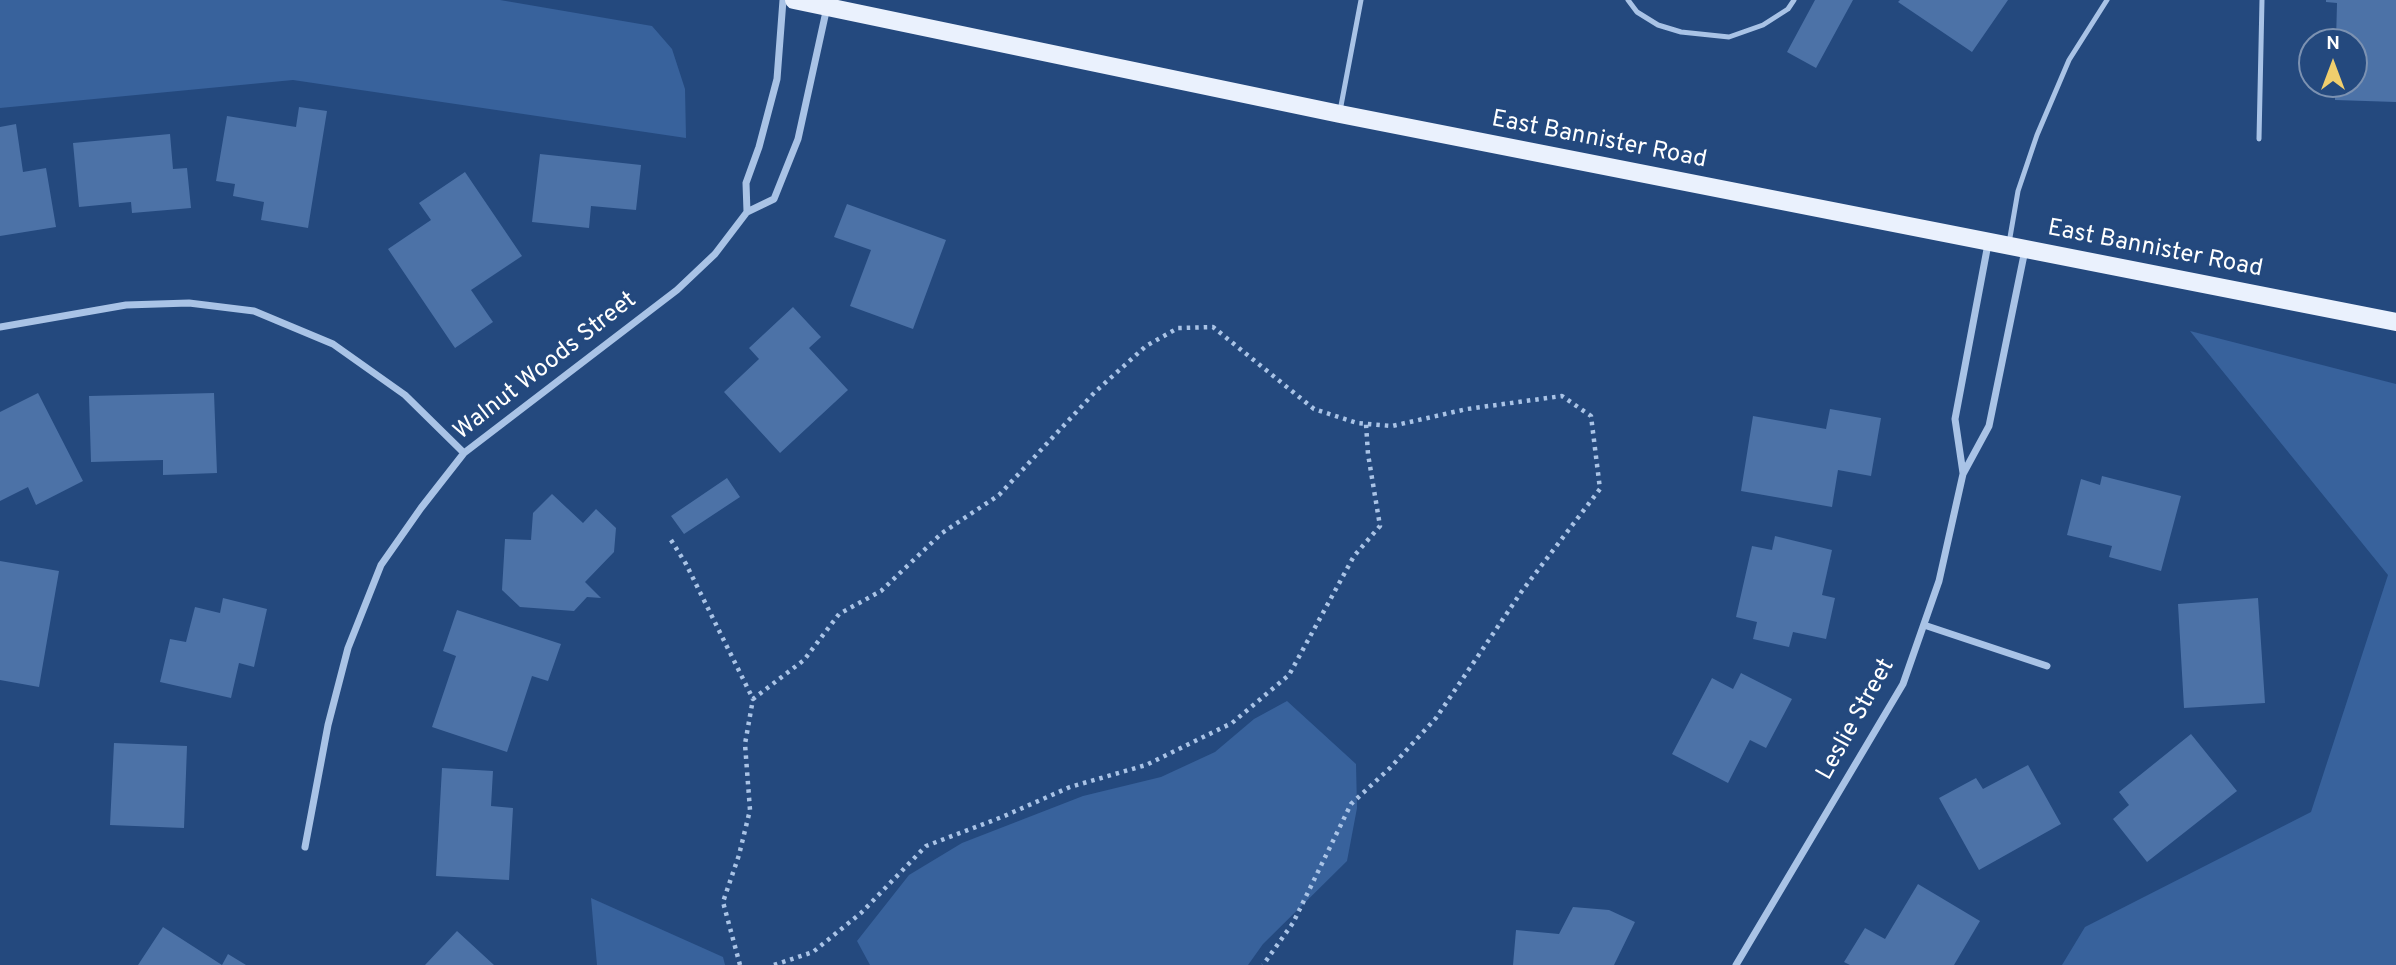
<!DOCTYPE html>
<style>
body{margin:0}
#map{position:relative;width:2396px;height:965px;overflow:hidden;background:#24497e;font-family:Overpass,sans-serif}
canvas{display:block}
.north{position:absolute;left:2298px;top:28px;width:70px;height:70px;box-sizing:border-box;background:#24497e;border:2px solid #7c92b2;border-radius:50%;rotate:0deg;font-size:19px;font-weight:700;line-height:28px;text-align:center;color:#fff}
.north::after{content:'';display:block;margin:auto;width:24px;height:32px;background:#f0ce6d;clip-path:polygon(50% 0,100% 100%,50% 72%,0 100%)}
</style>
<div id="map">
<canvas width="2396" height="965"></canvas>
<div class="north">N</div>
</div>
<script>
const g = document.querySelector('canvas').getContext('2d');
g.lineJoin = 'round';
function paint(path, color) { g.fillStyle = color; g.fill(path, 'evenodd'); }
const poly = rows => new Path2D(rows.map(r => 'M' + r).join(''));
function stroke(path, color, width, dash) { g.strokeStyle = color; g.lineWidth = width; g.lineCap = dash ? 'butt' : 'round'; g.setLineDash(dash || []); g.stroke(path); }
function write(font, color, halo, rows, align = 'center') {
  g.font = font + ' Overpass,sans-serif'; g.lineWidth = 5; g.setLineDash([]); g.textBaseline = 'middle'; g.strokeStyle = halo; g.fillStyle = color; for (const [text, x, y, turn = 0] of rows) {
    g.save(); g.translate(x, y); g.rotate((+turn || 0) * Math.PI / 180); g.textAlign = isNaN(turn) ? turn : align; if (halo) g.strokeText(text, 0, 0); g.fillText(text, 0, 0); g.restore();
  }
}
paint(poly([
 [0,0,500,0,652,26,672,49,685,89,686,138,293,80,0,108],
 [2190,331,2396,384,2396,965,2062,965,2085,927,2311,812,2388,575],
 [1287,701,1356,764,1357,808,1347,861,1263,944,1248,965,870,965,857,941,909,875,962,843,1083,796,1161,777,1215,752,1254,719],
 [591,898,723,957,725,965,597,965]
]), '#38629c');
paint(poly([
 [1815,0,1853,0,1816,68,1787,52],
 [1900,0,2008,0,1972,52,1898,2],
 [2326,0,2396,0,2396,102,2335,100,2335,84,2354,84,2354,42,2336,42,2337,3,2326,2],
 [299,107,327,111,308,228,261,220,264,202,233,196,235,184,216,181,227,116,296,127],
 [16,124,23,172,46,168,56,227,0,236,0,127],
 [170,134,173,169,187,168,191,208,132,213,131,202,79,207,73,143],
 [540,154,641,165,636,210,591,206,589,228,532,222],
 [465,172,522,256,471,290,493,322,455,348,388,249,431,220,419,203],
 [847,204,946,240,913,329,850,306,871,250,834,237],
 [793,307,821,337,809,348,848,390,780,453,724,392,759,359,749,348],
 [38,393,83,481,36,505,28,487,0,501,0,412],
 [214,393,217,473,163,475,163,460,91,462,89,396],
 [1830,409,1881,418,1871,476,1838,470,1832,507,1741,491,1753,416,1826,429],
 [2102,476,2181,496,2161,571,2109,557,2112,546,2067,535,2081,479,2100,485],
 [727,478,740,497,684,534,671,516],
 [552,494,583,523,596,509,616,528,614,552,585,582,601,598,587,597,574,611,520,607,502,590,505,539,531,540,533,513],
 [1775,536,1832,550,1822,595,1835,598,1826,639,1793,632,1789,647,1753,639,1757,622,1736,617,1752,546,1772,550],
 [0,561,59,571,39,687,0,680],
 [223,598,267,609,254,667,239,663,231,698,160,682,170,639,186,642,195,607,220,613],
 [2258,598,2265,703,2184,708,2178,604],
 [457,610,561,644,548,681,532,676,507,752,432,727,456,656,443,651],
 [1741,673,1792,699,1766,748,1750,740,1728,783,1672,754,1712,678,1733,689],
 [2191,734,2237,791,2147,862,2113,819,2129,805,2119,792],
 [114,743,187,746,184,828,110,825],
 [2028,765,2061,824,1979,870,1939,798,1976,778,1983,789],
 [442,768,493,771,491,806,513,808,509,880,436,876],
 [1918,884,1980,921,1954,965,1850,965,1844,962,1865,928,1885,939],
 [1573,907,1609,910,1635,922,1614,965,1513,965,1516,930,1559,934],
 [163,927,222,965,228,954,246,965,138,965],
 [457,931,494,965,425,965]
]), '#4c72a7');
stroke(poly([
 [671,540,686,564,753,699,804,660,839,614,881,591,942,533,999,495,1095,392,1146,346,1178,328,1213,327,1314,409,1357,423,1392,426,1467,409,1562,396,1591,416,1600,489,1522,591,1436,718,1390,768,1351,804,1293,923,1263,965],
 [740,965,723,902,739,855,750,810,745,744,753,699],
 [774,965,813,952,861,913,926,846,1002,817,1070,787,1146,765,1232,723,1289,675,1354,556,1380,526,1368,454,1366,424]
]), '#a9c3e6', 4.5, [3.5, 5]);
stroke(poly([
 [1628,0,1637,12,1658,25,1681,32,1729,37,1763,25,1788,9,1794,0],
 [1340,111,1361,0],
 [2259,139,2262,0],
 [2009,243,2018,191,2037,135,2069,60,2107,0]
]), '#a9c3e6', 5);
stroke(poly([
 [747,212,746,183,759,147,777,79,783,0],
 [0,327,126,305,189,303,254,311,333,344,405,395,464,453],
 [1963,473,1955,419,1988,244],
 [1924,625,2047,666],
 [305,847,328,725,348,648,381,565,421,508,464,453,677,290,715,254,747,212,774,199,798,139,827,7],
 [1736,965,1903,684,1939,581,1963,474,1989,426,2025,250]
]), '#a9c3e6', 7);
stroke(poly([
 [794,0,1340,114,2396,322]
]), '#eaf1fd', 18);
write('24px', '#fff', '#24497e', [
 ["East Bannister Road",1599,141,11],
 ["East Bannister Road",2155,250,11],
 ["Walnut Woods Street",546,367,-38],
 ["Leslie Street",1857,720,-61]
]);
</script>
